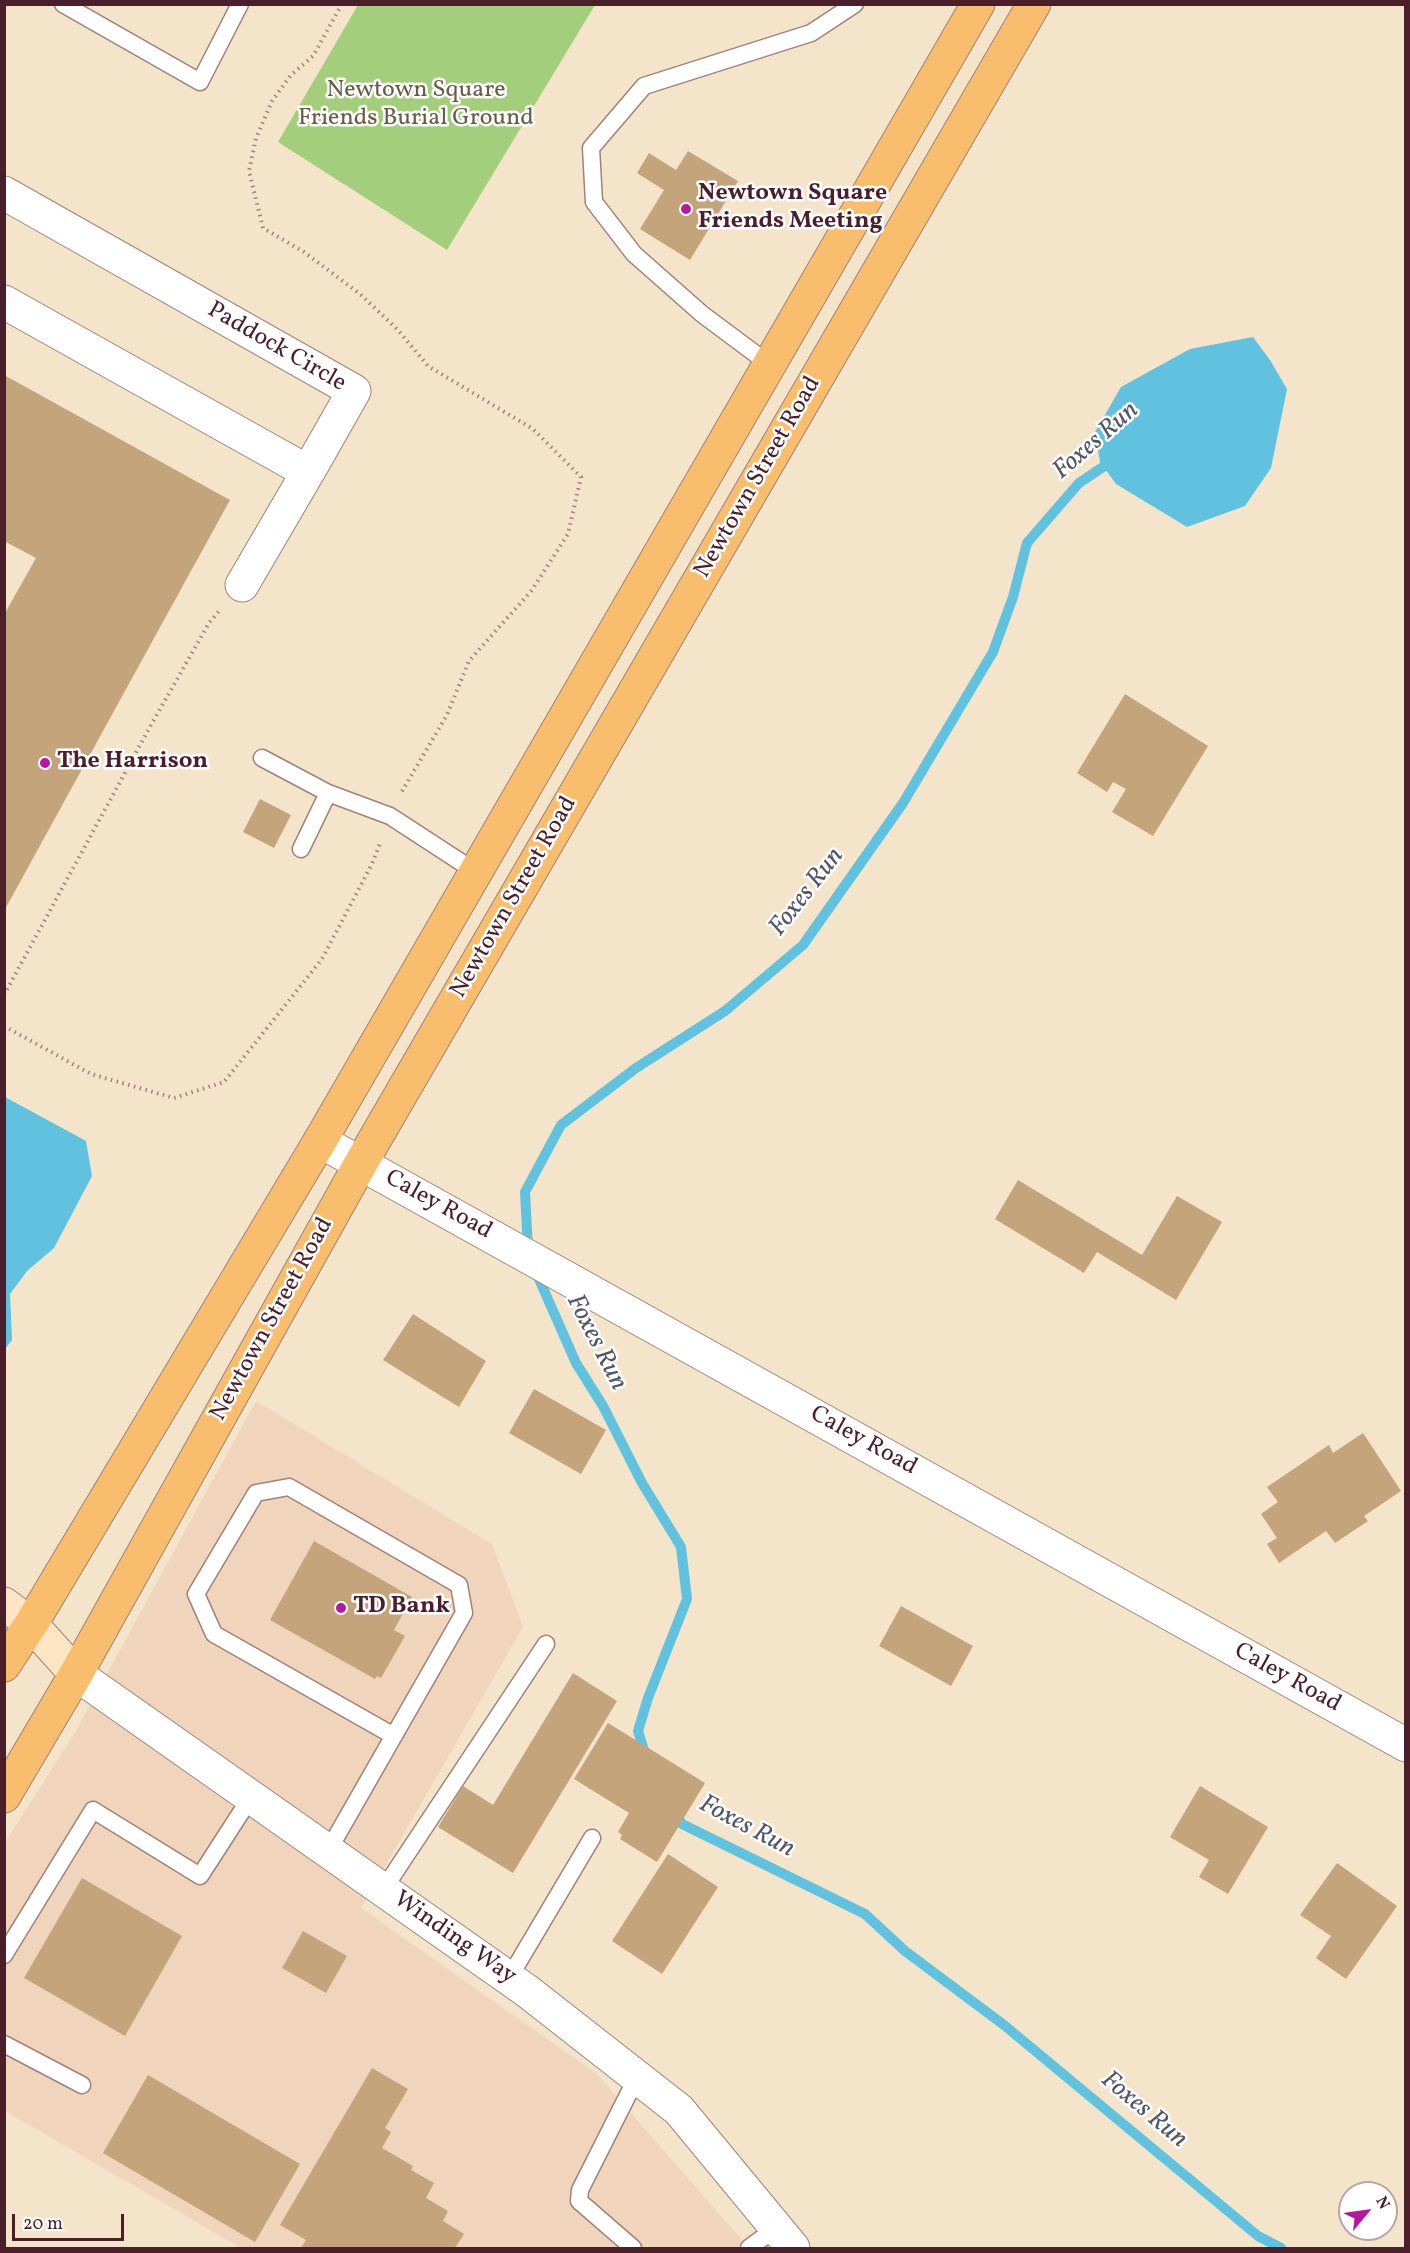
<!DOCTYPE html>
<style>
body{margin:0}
#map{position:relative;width:1410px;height:2253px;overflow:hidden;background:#f4e4ca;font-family:Vollkorn,serif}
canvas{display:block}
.frame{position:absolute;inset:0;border:6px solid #4a1f2b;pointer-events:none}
.north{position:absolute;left:1338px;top:2181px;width:60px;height:60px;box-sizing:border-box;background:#fff;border:2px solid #b7a5aa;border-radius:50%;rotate:61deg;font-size:16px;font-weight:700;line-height:24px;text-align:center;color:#4a1f2b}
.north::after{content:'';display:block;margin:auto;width:21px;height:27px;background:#b5179e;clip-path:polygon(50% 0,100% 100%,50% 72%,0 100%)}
.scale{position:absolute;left:12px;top:2214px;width:112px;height:27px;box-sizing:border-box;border:3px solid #4a1f2b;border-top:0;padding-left:8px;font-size:18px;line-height:21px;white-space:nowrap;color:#4a1f2b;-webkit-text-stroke:4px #fff;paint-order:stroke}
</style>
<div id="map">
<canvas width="1410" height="2253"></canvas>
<div class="frame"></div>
<div class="north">N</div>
<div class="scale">20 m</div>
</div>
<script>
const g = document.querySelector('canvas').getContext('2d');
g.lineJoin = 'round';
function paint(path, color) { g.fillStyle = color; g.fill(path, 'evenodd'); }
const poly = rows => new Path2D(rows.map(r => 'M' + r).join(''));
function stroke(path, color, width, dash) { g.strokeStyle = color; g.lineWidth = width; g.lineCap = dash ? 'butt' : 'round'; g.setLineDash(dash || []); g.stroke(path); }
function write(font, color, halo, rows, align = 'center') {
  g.font = font + ' Vollkorn,serif'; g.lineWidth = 5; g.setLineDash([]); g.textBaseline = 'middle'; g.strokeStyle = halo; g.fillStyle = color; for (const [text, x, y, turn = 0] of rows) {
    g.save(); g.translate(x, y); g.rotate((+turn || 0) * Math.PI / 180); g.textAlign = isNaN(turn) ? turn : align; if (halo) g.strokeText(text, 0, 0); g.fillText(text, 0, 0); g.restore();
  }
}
paint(poly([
 [256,1401,492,1544,523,1627,361,1908,597,2074,749,2248,241,2248,5,2111,4,1844,73,1736]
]), '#f0d5bc');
paint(poly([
 [358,5,595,5,447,250,278,142]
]), '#a3ce7b');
paint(poly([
 [1253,337,1270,360,1287,389,1271,468,1245,506,1187,527,1116,484,1100,462,1095,432,1121,387,1190,349],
 [5,1097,86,1141,92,1176,54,1248,27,1271,10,1294,12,1340,5,1349]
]), '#60c2de');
stroke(poly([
 [528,1250,525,1192,561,1125,636,1068,725,1011,803,945,903,803,993,652,1013,597,1027,543,1079,483,1115,459],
 [535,1270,576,1363,603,1406,642,1483,681,1547,687,1599,648,1698,638,1731,646,1757],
 [673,1810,682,1824,865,1914,905,1951,1004,2025,1258,2236,1281,2248]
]), '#60c2de', 10);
paint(poly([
 [688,151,738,181,690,260,640,229,664,190,637,173,649,153,676,170],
 [4,375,230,500,4,911,4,615,36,558,4,541],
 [1125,694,1208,746,1153,836,1112,812,1126,789,1113,782,1107,792,1077,773],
 [260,799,291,815,274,848,243,832],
 [1018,1180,1142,1255,1177,1196,1222,1222,1176,1300,1097,1252,1084,1273,995,1219],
 [413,1314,486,1361,459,1407,383,1360],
 [534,1389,606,1430,581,1474,509,1433],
 [1363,1433,1401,1491,1364,1516,1368,1521,1335,1543,1326,1531,1279,1563,1267,1544,1277,1538,1261,1514,1278,1502,1267,1487,1329,1445,1333,1453],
 [314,1541,412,1597,394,1630,405,1636,381,1678,377,1676,375,1679,270,1620],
 [901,1606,973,1646,951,1686,879,1646],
 [573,1673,617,1701,513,1873,438,1827,463,1786,493,1805],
 [608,1723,705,1783,657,1862,620,1839,622,1835,618,1832,629,1813,574,1779],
 [1200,1786,1268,1827,1228,1894,1199,1877,1209,1860,1170,1837],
 [668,1854,718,1887,662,1974,612,1941],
 [1337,1863,1397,1906,1346,1979,1316,1958,1331,1936,1300,1915],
 [82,1878,182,1936,125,2036,24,1978],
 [303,1931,347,1956,326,1993,282,1968],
 [372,2068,408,2089,385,2128,391,2132,382,2148,413,2166,411,2170,434,2183,426,2198,448,2211,443,2221,464,2234,455,2248,301,2248,306,2240,280,2225],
 [148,2075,300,2164,255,2242,103,2153]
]), '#c4a47a');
const service = poly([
 [63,4,200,82,240,4],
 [769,364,702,314,634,254,594,202,591,148,644,86,811,33,855,4],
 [262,758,328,793,390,816,476,872],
 [301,849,328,793],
 [328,1851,464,1613,459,1585,289,1487,256,1493,196,1594,214,1634,394,1736],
 [383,1890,546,1644],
 [4,1955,93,1810,200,1876,251,1797],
 [509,1978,592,1838],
 [4,2044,82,2085],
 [633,2248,579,2201,580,2190,637,2077],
 [749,2248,776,2228]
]);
const minor = poly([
 [4,193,354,391,308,472,4,302],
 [242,585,308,472],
 [320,1141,1406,1745],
 [76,1674,527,1991,679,2110,793,2248]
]);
const secondary = poly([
 [4,1604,31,1624,76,1674]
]);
const primary = poly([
 [4,1665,31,1624,320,1141,978,4],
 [4,1796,76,1674,361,1163,1034,4]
]);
stroke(service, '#9f827a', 19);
stroke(minor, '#9f827a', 35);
stroke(secondary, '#9f827a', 35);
stroke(primary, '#9f827a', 35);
stroke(poly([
 [342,4,313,56,291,75,272,101,256,138,249,171,263,228,304,252,360,294,398,330,428,366,533,429,581,477,568,534,532,590,469,661,447,715,401,793],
 [4,995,151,725,209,623,219,611],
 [4,1026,91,1074,174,1098,224,1082,322,959,372,864,381,841]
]), '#9f827a', 4, [1.5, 4.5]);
stroke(service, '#fff', 16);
stroke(minor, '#fff', 33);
stroke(secondary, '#fde5c5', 33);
stroke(primary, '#f9be6d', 33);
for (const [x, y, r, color] of [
 [686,209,6,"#b5179e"],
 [45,763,6,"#b5179e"],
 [341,1608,6,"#b5179e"]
]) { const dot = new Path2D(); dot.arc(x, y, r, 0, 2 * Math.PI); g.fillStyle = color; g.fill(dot); stroke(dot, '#fff', 2); }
write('24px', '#695c47', '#fff', [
 ["Newtown Square",416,92],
 ["Friends Burial Ground",416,120]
]);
write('bold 24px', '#4a1f2b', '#fff', [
 ["Newtown Square",698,195],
 ["Friends Meeting",698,223],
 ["The Harrison",57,763],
 ["TD Bank",353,1608]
], 'left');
write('24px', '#4a1f2b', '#fff', [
 ["Paddock Circle",276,348,30],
 ["Newtown Street Road",759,478,-60],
 ["Newtown Street Road",515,898,-60],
 ["Caley Road",438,1206,29],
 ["Newtown Street Road",273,1320,-61],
 ["Caley Road",863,1442,29],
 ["Caley Road",1287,1679,29],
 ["Winding Way",454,1939,35]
]);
write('italic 26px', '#52586a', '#fff', [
 ["Foxes Run",1097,442,-41],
 ["Foxes Run",808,893,-52],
 ["Foxes Run",595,1343,63],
 ["Foxes Run",746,1828,28],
 ["Foxes Run",1143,2111,40]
]);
</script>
